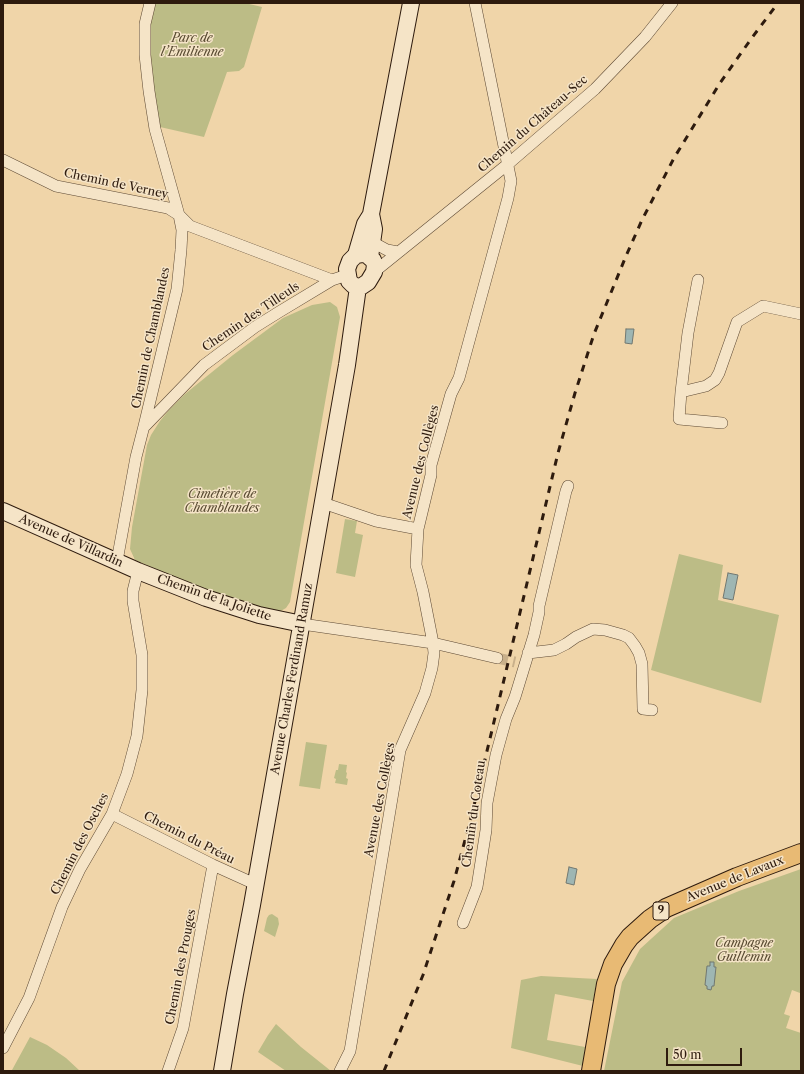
<!DOCTYPE html>
<meta charset="utf-8">
<style>
body{margin:0}
#map{position:relative;width:804px;height:1074px;overflow:hidden;background:#f0d5a9;font-family:"Libre Caslon Text",serif}
canvas{display:block}
.frame{position:absolute;inset:0;border:4px solid #2e1b0e;pointer-events:none}
.scale{position:absolute;left:666px;top:1048px;width:76px;height:18px;box-sizing:border-box;border:2px solid #2e1b0e;border-top:0;padding-left:5px;font-size:12px;line-height:14px;white-space:nowrap;color:#2e1b0e;-webkit-text-stroke:3px #f5e4c7;paint-order:stroke}
</style>
<div id="map">
<canvas width="804" height="1074"></canvas>
<div class="frame"></div>
<div class="scale">50 m</div>
</div>
<script>
const g = document.querySelector('canvas').getContext('2d');
g.lineJoin = 'round';
function paint(path, color) { g.fillStyle = color; g.fill(path, 'evenodd'); }
const poly = rows => new Path2D(rows.map(r => 'M' + r).join(''));
function stroke(path, color, width, dash) { g.strokeStyle = color; g.lineWidth = width; g.lineCap = dash ? 'butt' : 'round'; g.setLineDash(dash || []); g.stroke(path); }
function write(font, color, halo, rows, align = 'center') {
  g.font = font + ' "Libre Caslon Text",serif'; g.lineWidth = 3; g.setLineDash([]); g.textBaseline = 'middle'; g.strokeStyle = halo; g.fillStyle = color; for (const [text, x, y, turn = 0] of rows) {
    g.save(); g.translate(x, y); g.rotate((+turn || 0) * Math.PI / 180); g.textAlign = isNaN(turn) ? turn : align; if (halo) g.strokeText(text, 0, 0); g.fillText(text, 0, 0); g.restore();
  }
}
paint(poly([
 [155,3,245,3,262,7,244,67,239,71,227,72,204,137,160,127,149,56,150,26],
 [330,302,337,307,340,317,290,602,286,608,279,612,271,612,211,593,135,560,130,549,132,527,147,445,151,435,160,421,169,410,185,394,233,355,283,318,312,305],
 [345,519,357,521,355,533,363,535,355,577,336,573],
 [679,554,723,565,718,600,779,615,761,703,651,670],
 [306,742,327,745,320,789,299,786],
 [339,764,347,765,346,772,347,773,346,778,348,779,347,785,335,783,336,779,334,778,336,770,338,770],
 [801,869,801,988,800,993,792,990,784,1014,790,1016,786,1028,801,1033,801,1071,604,1071,622,982,640,949,674,918,739,891],
 [272,914,278,918,279,924,275,937,264,931,267,918,269,915],
 [541,976,597,979,593,1001,555,994,547,1040,585,1047,583,1066,511,1048,521,980],
 [276,1024,301,1047,331,1071,286,1071,258,1052,268,1035],
 [30,1037,47,1045,66,1058,80,1071,12,1070]
]), '#bcbc86');
const water = poly([
 [626,329,634,329,632,344,625,343,626,329],
 [728,573,738,575,733,600,723,598,728,573],
 [569,867,577,869,574,885,566,883,569,867],
 [710,962,714,962,714,967,716,967,714,986,712,986,711,990,707,989,707,986,705,985,707,966,710,966,710,962]
]);
paint(water, '#9eb6b3');
stroke(water, '#717871', 1);
stroke(poly([
 [497,658,515,662]
]), '#c9b08a', 11, [11, 5.5]);
const street = poly([
 [3,160,56,186,168,208,179,215,190,226,332,280],
 [373,238,376,244,387,250,398,252],
 [374,272,508,164,595,89,645,37,672,3],
 [681,392,688,333,698,280],
 [722,423,679,419,681,392,706,386,715,380,719,373,737,322,763,306,801,314],
 [145,426,204,365,255,327,279,312,332,280,347,275],
 [323,503,376,521,418,529],
 [117,561,136,457,144,426,177,289,181,250,182,230,179,215,155,129,149,91,145,55,145,24,150,3],
 [302,624,433,643,497,658],
 [528,653,554,650,566,644,576,637,593,629,605,630,623,635,629,638,635,646,639,653,642,664,643,709,652,710],
 [112,814,213,865,255,884],
 [463,923,477,887,486,830,487,803,496,755,506,719,515,697,534,635,539,612,539,606,566,491,568,486],
 [3,1048,29,998,62,907,80,869,112,814,127,774,137,736,142,690,142,655,133,601,133,591,138,571],
 [168,1071,183,1028,213,865],
 [340,1071,350,1051,400,750,425,693,432,668,434,653,433,643,423,592,416,565,418,529,431,475,431,465,451,394,459,378,508,198,511,181,475,3]
]);
const secondary = poly([
 [362,254,367,255,373,260,375,265,374,272,368,282,362,286,358,287,353,285,349,281,347,269,350,261,356,255,362,254],
 [356,255,365,224,370,216],
 [370,257,374,229,371,214,411,3],
 [3,511,138,571,206,598,259,615,302,624],
 [222,1071,235,994,252,905,347,365,358,287]
]);
const primary = poly([
 [591,1071,606,984,613,964,624,945,630,937,650,919,666,908,737,877,801,853]
]);
stroke(street, '#5e4a35', 12);
stroke(secondary, '#2e1b0e', 18);
stroke(primary, '#2e1b0e', 20);
stroke(street, '#f5e4c7', 11);
stroke(secondary, '#f5e4c7', 16);
stroke(primary, '#e8ba74', 18);
stroke(poly([
 [384,1071,423,975,454,881,472,814,558,453,575,393,594,334,626,256,642,220,674,158,720,83,751,39,778,3]
]), '#2e1b0e', 3, [7, 7]);
for (const [x, y, w] of [
 [661,911,16]
]) { const box = new Path2D(); box.roundRect(x - w / 2, y - 9, w, 18, 3); g.fillStyle = '#f5e4c7'; g.fill(box); stroke(box, '#2e1b0e', 1); }
write('bold 11px', '#2e1b0e', null, [
 ["9",661,911]
]);
write('italic 12px', '#594b32', '#f5e4c7', [
 ["Parc de",192,39],
 ["l’Emilienne",192,53],
 ["Cimetière de",222,495],
 ["Chamblandes",222,509],
 ["Campagne",744,944],
 ["Guillemin",744,958]
]);
write('12px', '#2e1b0e', '#f5e4c7', [
 ["Chemin du Château-Sec",533,124,-41],
 ["Chemin de Verney",116,184,12],
 ["Chemin des Tilleuls",251,317,-34],
 ["Chemin de Chamblandes",151,338,-78],
 ["Avenue des Collèges",421,462,-76],
 ["Avenue de Villardin",71,541,24],
 ["Chemin de la Joliette",214,598,19],
 ["Avenue Charles Ferdinand Ramuz",292,679,-80],
 ["Avenue des Collèges",380,800,-79],
 ["Chemin du Coteau",474,814,-82],
 ["Chemin du Préau",189,838,27],
 ["Chemin des Osches",80,844,-63],
 ["Avenue de Lavaux",735,879,-22],
 ["Chemin des Prouges",181,967,-79]
]);
</script>
